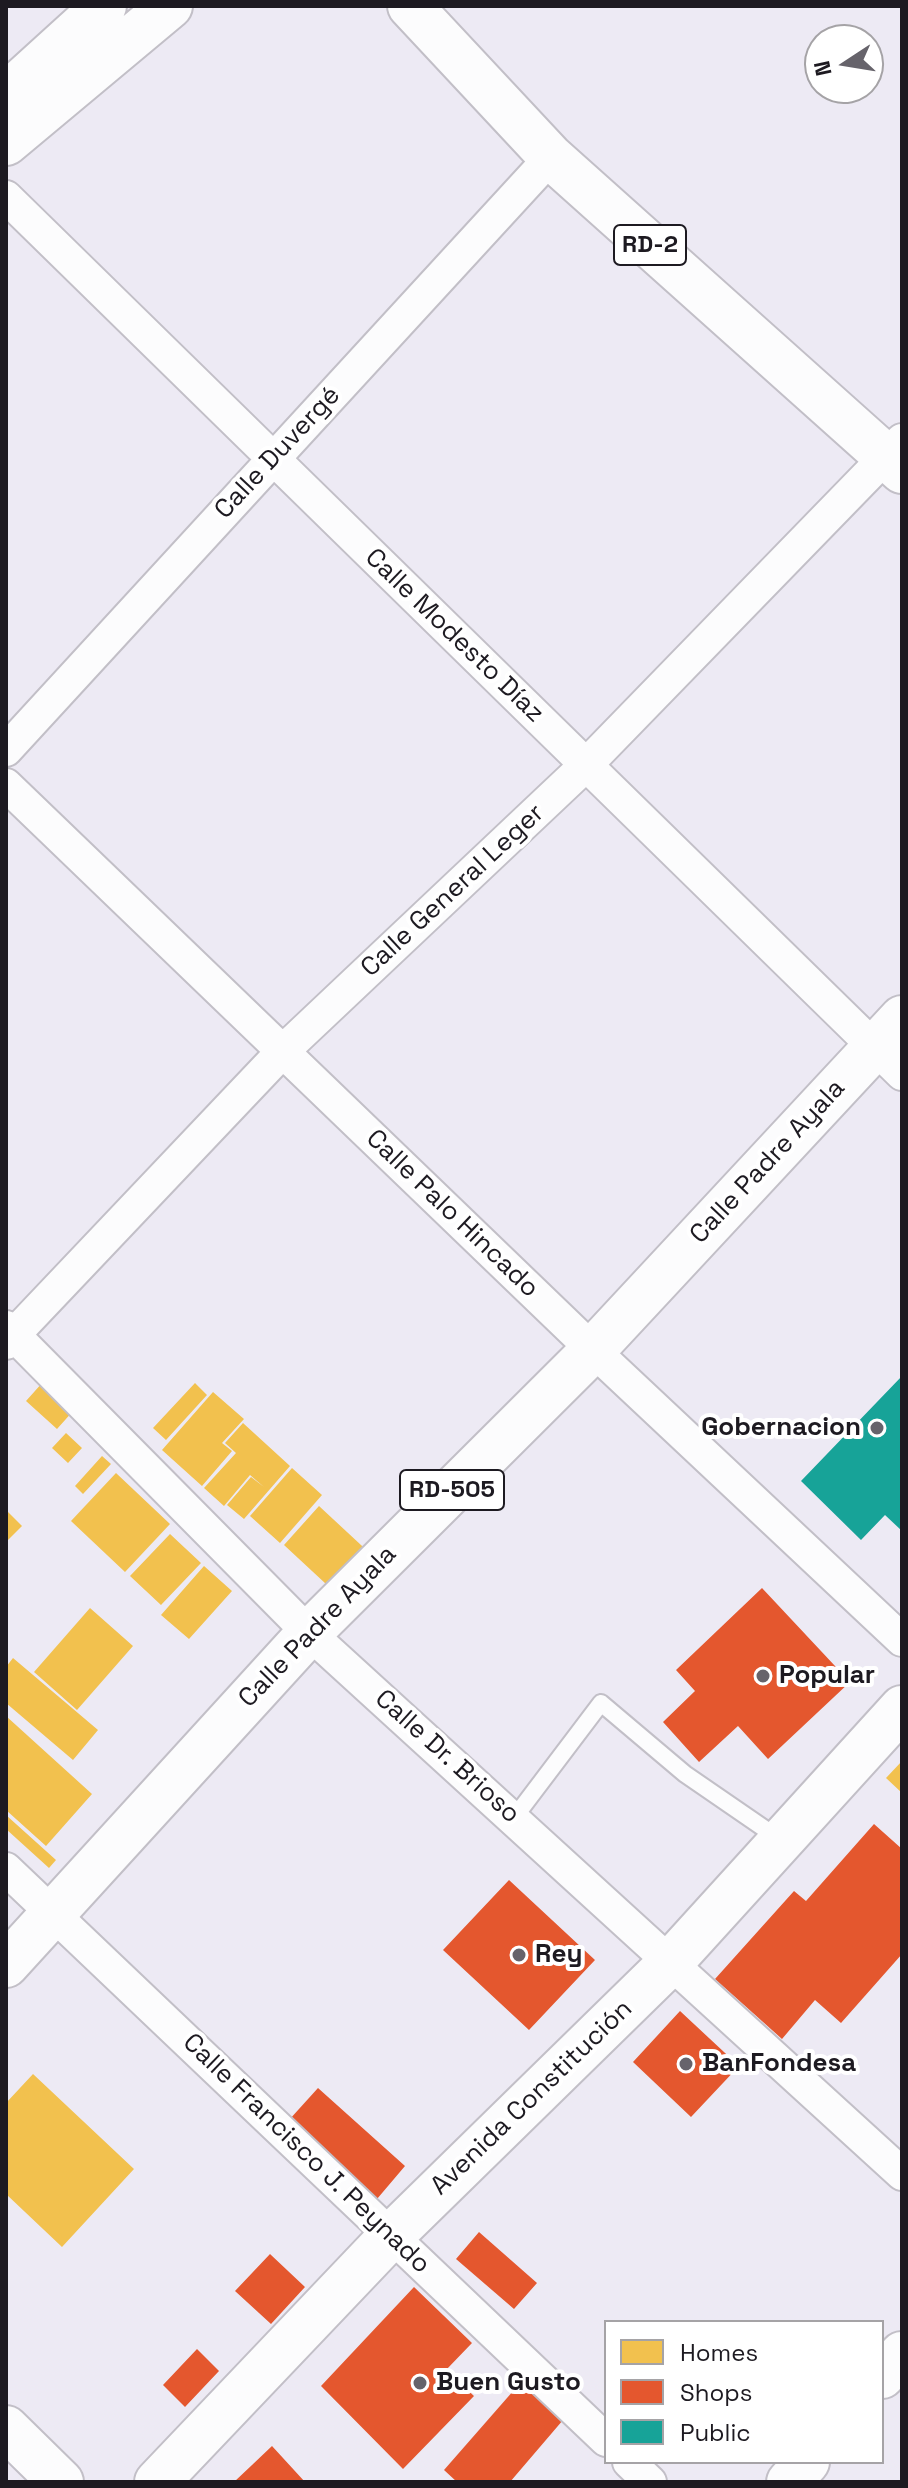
<!DOCTYPE html>
<meta charset="utf-8">
<style>
body{margin:0}
#map{position:relative;width:908px;height:2488px;overflow:hidden;background:#edeaf4;font-family:"Space Grotesk",sans-serif}
canvas{display:block}
.frame{position:absolute;inset:0;border:8px solid #1d1a21;pointer-events:none}
.legend{position:absolute;left:604px;top:2320px;width:280px;height:144px;box-sizing:border-box;background:#fff;border:2px solid #a5a3a6;margin:0;padding:10px 14px;list-style:none;font-size:24px;color:#1d1a21}
.legend li{display:flex;align-items:center;gap:16px;height:40px}
.legend b{width:40px;border:2px solid #a5a3a6}
.north{position:absolute;left:804px;top:24px;width:80px;height:80px;box-sizing:border-box;background:#fff;border:2px solid #a5a3a6;border-radius:50%;rotate:258deg;font-size:22px;font-weight:700;line-height:32px;text-align:center;color:#1d1a21}
.north::after{content:'';display:block;margin:auto;width:28px;height:36px;background:#66636b;clip-path:polygon(50% 0,100% 100%,50% 72%,0 100%)}
</style>
<div id="map">
<canvas width="908" height="2488"></canvas>
<div class="frame"></div>
<ul class="legend">
<li><b style="height:22px;background:#f2c14e"></b>Homes</li>
<li><b style="height:22px;background:#e4572e"></b>Shops</li>
<li><b style="height:22px;background:#17a398"></b>Public</li>
</ul>
<div class="north">N</div>
</div>
<script>
const g = document.querySelector('canvas').getContext('2d');
g.lineJoin = 'round';
function paint(path, color) { g.fillStyle = color; g.fill(path, 'evenodd'); }
const poly = rows => new Path2D(rows.map(r => 'M' + r).join(''));
function stroke(path, color, width, dash) { g.strokeStyle = color; g.lineWidth = width; g.lineCap = dash ? 'butt' : 'round'; g.setLineDash(dash || []); g.stroke(path); }
function write(font, color, halo, rows, align = 'center') {
  g.font = font + ' "Space Grotesk",sans-serif'; g.lineWidth = 8; g.setLineDash([]); g.textBaseline = 'middle'; g.strokeStyle = halo; g.fillStyle = color; for (const [text, x, y, turn = 0] of rows) {
    g.save(); g.translate(x, y); g.rotate((+turn || 0) * Math.PI / 180); g.textAlign = isNaN(turn) ? turn : align; if (halo) g.strokeText(text, 0, 0); g.fillText(text, 0, 0); g.restore();
  }
}
paint(poly([
 [43,1382,74,1410,57,1429,26,1401],
 [195,1383,207,1395,166,1440,153,1428],
 [213,1392,244,1419,222,1443,232,1451,202,1486,162,1450],
 [243,1423,290,1466,244,1519,227,1505,251,1477,264,1487,250,1475,224,1506,204,1488,236,1453,225,1443],
 [66,1433,82,1448,68,1463,52,1448],
 [102,1456,111,1464,83,1494,75,1486],
 [292,1468,322,1495,280,1543,250,1516],
 [116,1473,170,1524,125,1572,71,1521],
 [319,1506,375,1558,340,1597,284,1545],
 [6,1510,22,1526,6,1542],
 [170,1534,201,1563,161,1605,130,1576],
 [204,1566,232,1591,189,1639,161,1615],
 [90,1608,133,1646,77,1710,34,1672],
 [13,1658,98,1730,73,1760,6,1703,6,1667],
 [6,1716,92,1794,46,1846,6,1810],
 [902,1761,902,1793,886,1778],
 [6,1815,56,1860,49,1868,6,1829],
 [33,2074,134,2169,62,2247,6,2194,6,2103]
]), '#f2c14e');
paint(poly([
 [762,1588,850,1682,768,1759,738,1726,699,1762,663,1722,695,1691,676,1670],
 [874,1824,902,1849,902,1954,841,2023,815,2000,782,2039,715,1979,794,1891,806,1901],
 [509,1880,595,1960,529,2030,443,1950],
 [680,2011,739,2066,691,2117,633,2062],
 [318,2088,405,2166,377,2199,289,2120],
 [479,2232,537,2283,514,2309,456,2259],
 [270,2254,305,2287,271,2324,235,2291],
 [414,2287,472,2343,446,2370,474,2396,403,2469,321,2386],
 [197,2349,219,2371,185,2407,163,2385],
 [528,2374,569,2413,510,2482,457,2482,444,2470],
 [272,2446,305,2482,234,2482,252,2465]
]), '#e4572e');
paint(poly([
 [902,1376,902,1531,885,1515,861,1540,801,1481]
]), '#17a398');
const lane = poly([
 [514,1818,601,1703,685,1774,781,1840]
]);
const street = poly([
 [6,197,902,1074],
 [6,750,551,157],
 [6,785,593,1350,902,1640],
 [6,1327,309,1633,902,2174],
 [6,1343,283,1051,587,764,902,440],
 [6,1869,606,2440],
 [629,2462,650,2482]
]);
const secondary = poly([
 [6,95,104,6],
 [6,143,170,6],
 [882,2376,902,2354],
 [6,2428,61,2482],
 [789,2482,807,2462]
]);
const primary = poly([
 [410,6,551,157,902,471],
 [6,1965,309,1633,593,1350,902,1018],
 [157,2482,392,2235,672,1961,902,1708]
]);
stroke(lane, '#c2bfc7', 20);
stroke(street, '#c2bfc7', 36);
stroke(secondary, '#c2bfc7', 48);
stroke(primary, '#c2bfc7', 48);
stroke(lane, '#fcfcfd', 16);
stroke(street, '#fcfcfd', 32);
stroke(secondary, '#fcfcfd', 44);
stroke(primary, '#fcfcfd', 44);
for (const [x, y, r, color] of [
 [877,1428,8,"#66636b"],
 [763,1676,8,"#66636b"],
 [519,1955,8,"#66636b"],
 [686,2064,8,"#66636b"],
 [420,2383,8,"#66636b"]
]) { const dot = new Path2D(); dot.arc(x, y, r, 0, 2 * Math.PI); g.fillStyle = color; g.fill(dot); stroke(dot, '#fff', 3); }
for (const [x, y, w] of [
 [650,245,72],
 [452,1490,104]
]) { const box = new Path2D(); box.roundRect(x - w / 2, y - 20, w, 40, 6); g.fillStyle = '#fff'; g.fill(box); stroke(box, '#1d1a21', 2); }
write('bold 24px', '#1d1a21', null, [
 ["RD-2",650,245],
 ["RD-505",452,1490]
]);
write('26px', '#1d1a21', '#fff', [
 ["Calle Duvergé",278,453,-47],
 ["Calle Modesto Díaz",454,636,44],
 ["Calle General Leger",453,891,-43],
 ["Calle Padre Ayala",768,1162,-47],
 ["Calle Palo Hincado",452,1214,44],
 ["Calle Padre Ayala",318,1627,-46],
 ["Calle Dr. Brioso",447,1757,42],
 ["Avenida Constitución",532,2098,-44],
 ["Calle Francisco J. Peynado",306,2154,44]
]);
write('bold 26px', '#1d1a21', '#fff', [
 ["Gobernacion",861,1428,"right"],
 ["Popular",779,1676],
 ["Rey",535,1955],
 ["BanFondesa",702,2064],
 ["Buen Gusto",436,2383]
], 'left');
</script>
